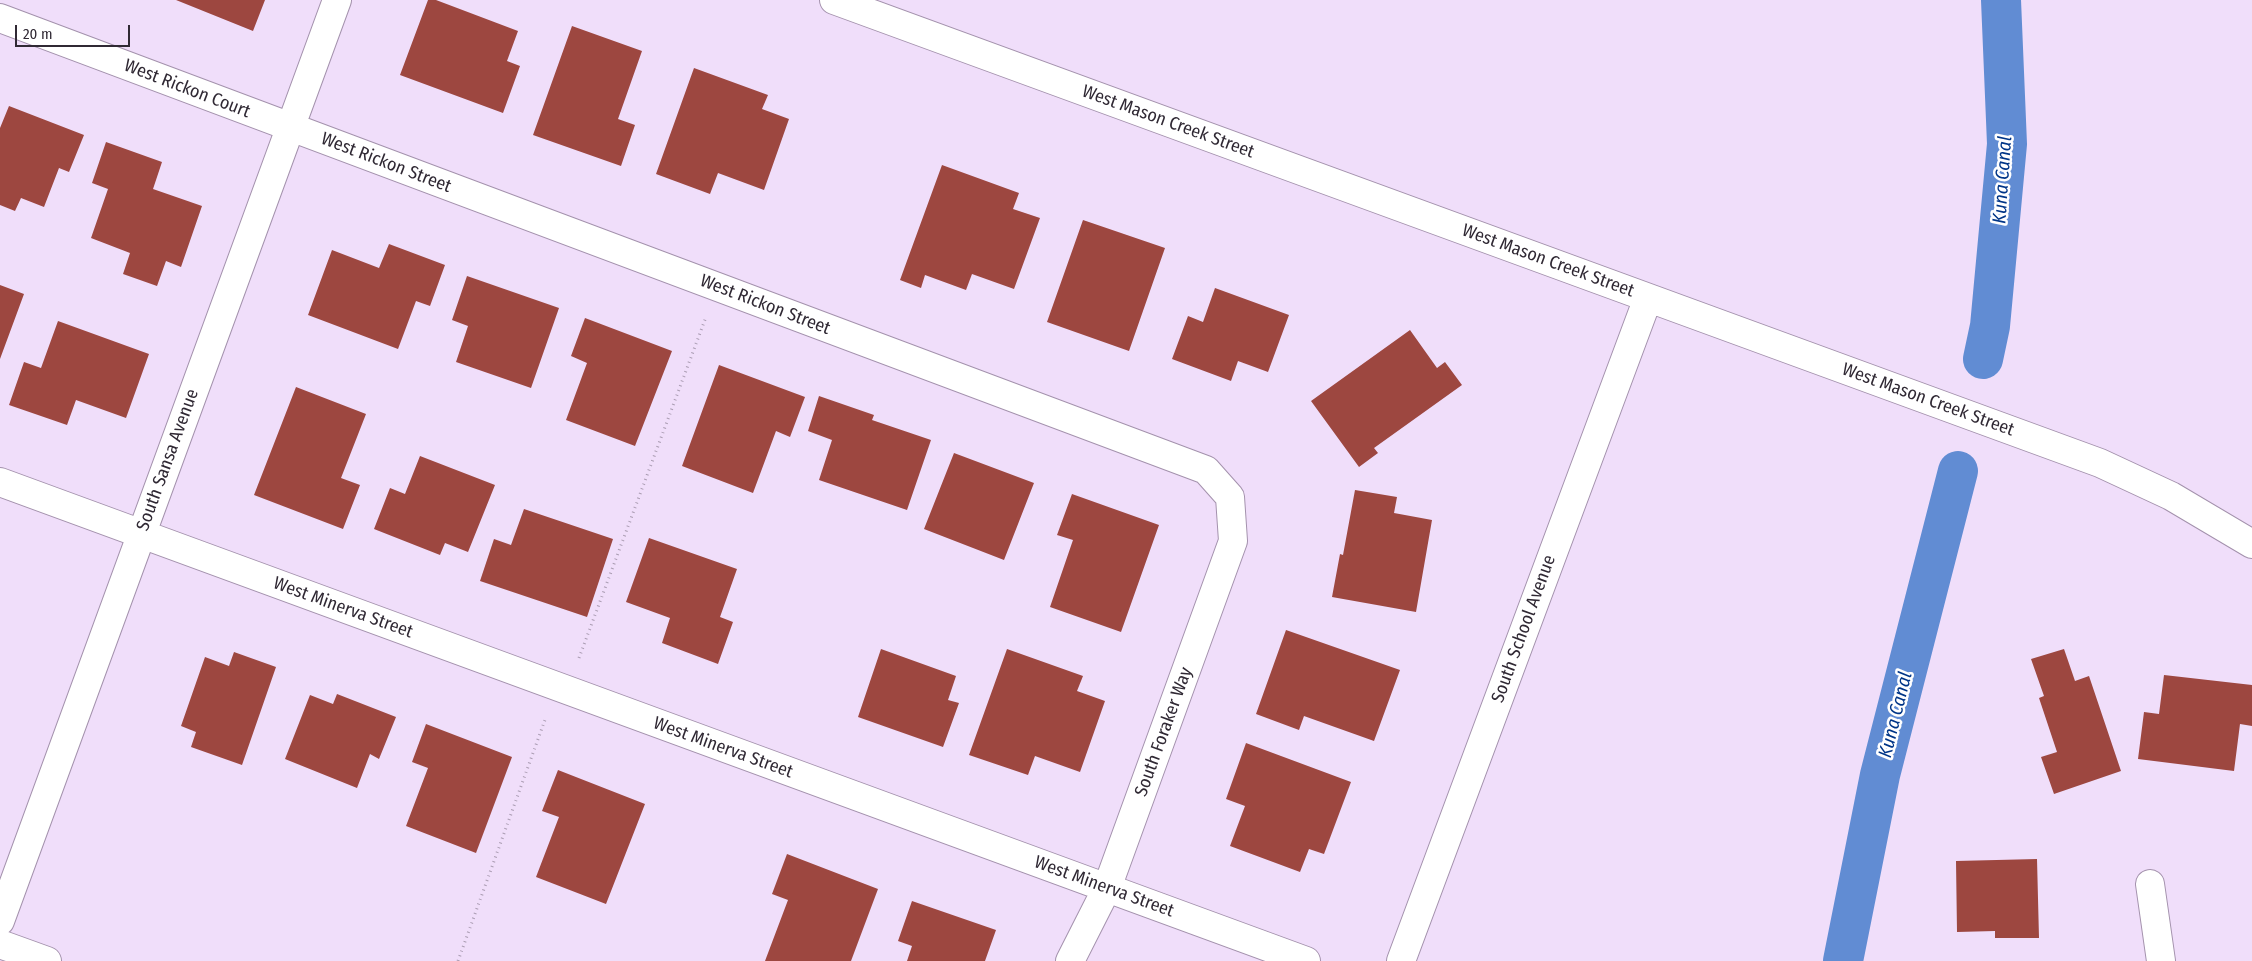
<!DOCTYPE html>
<style>
body{margin:0}
#map{position:relative;width:2252px;height:961px;overflow:hidden;background:#f0defa;font-family:"Fira Sans Condensed",sans-serif}
canvas{display:block}
.scale{position:absolute;left:15px;top:25px;width:115px;height:22px;box-sizing:border-box;border:2px solid #302934;border-top:0;padding-left:6px;font-size:15px;line-height:18px;white-space:nowrap;color:#302934;-webkit-text-stroke:4px #fff;paint-order:stroke}
</style>
<div id="map">
<canvas width="2252" height="961"></canvas>
<div class="scale">20 m</div>
</div>
<script>
const g = document.querySelector('canvas').getContext('2d');
g.lineJoin = 'round';
const poly = rows => new Path2D(rows.map(r => 'M' + r).join(''));
function stroke(path, color, width, dash) { g.strokeStyle = color; g.lineWidth = width; g.lineCap = dash ? 'butt' : 'round'; g.setLineDash(dash || []); g.stroke(path); }
function paint(path, color) { g.fillStyle = color; g.fill(path, 'evenodd'); }
function write(font, color, halo, rows, align = 'center') {
  g.font = font + ' "Fira Sans Condensed",sans-serif'; g.lineWidth = 5; g.setLineDash([]); g.textBaseline = 'middle'; g.strokeStyle = halo; g.fillStyle = color; for (const [text, x, y, turn = 0] of rows) {
    g.save(); g.translate(x, y); g.rotate((+turn || 0) * Math.PI / 180); g.textAlign = isNaN(turn) ? turn : align; if (halo) g.strokeText(text, 0, 0); g.fillText(text, 0, 0); g.restore();
  }
}
stroke(poly([
 [1983,359,1990,326,2007,144,2001,0],
 [1843,961,1880,775,1958,471]
]), '#618cd3', 40);
paint(poly([
 [176,0,265,0,253,31],
 [428,0,436,0,518,31,507,61,520,66,503,113,400,75],
 [572,26,642,51,618,119,635,125,621,166,533,135],
 [694,68,768,95,762,109,789,119,764,190,718,173,710,194,656,174],
 [9,106,84,135,69,172,59,168,44,207,21,198,15,211,0,205,0,128],
 [106,142,162,162,153,189,202,206,181,267,166,261,157,286,123,274,130,253,91,238,108,189,92,183],
 [942,165,1019,193,1013,209,1040,218,1014,289,972,274,966,290,925,275,921,288,900,280],
 [1083,220,1165,248,1129,351,1047,322],
 [389,244,445,265,430,306,416,301,398,349,308,315,332,250,379,268],
 [467,276,559,308,531,388,456,362,468,326,452,320],
 [0,285,24,294,0,359],
 [1215,288,1289,315,1268,372,1238,361,1231,381,1172,359,1188,316,1203,322],
 [585,318,672,351,635,446,566,420,587,363,571,356],
 [58,321,149,354,126,418,76,400,67,425,9,405,24,362,41,368],
 [1410,330,1437,368,1445,362,1462,385,1374,448,1378,453,1359,467,1311,401],
 [719,365,805,397,790,437,776,431,753,493,682,466],
 [296,387,366,414,341,478,360,485,343,529,254,495],
 [819,396,874,415,872,420,931,440,907,510,819,480,832,440,808,431],
 [954,453,1034,483,1004,560,924,529],
 [420,456,495,485,468,552,445,543,440,555,374,529,390,488,405,494],
 [1355,490,1397,497,1394,513,1432,520,1416,612,1332,597,1340,554,1343,555],
 [1072,494,1159,525,1121,632,1050,607,1073,540,1057,535],
 [524,509,613,539,587,617,480,581,494,539,511,545],
 [649,538,737,569,720,617,733,622,718,664,662,643,670,618,626,602],
 [1286,630,1400,670,1374,741,1304,716,1299,730,1256,714],
 [881,649,956,676,948,700,959,703,943,747,858,717],
 [1007,649,1083,676,1077,691,1105,701,1080,772,1035,756,1028,775,969,755],
 [2064,649,2075,681,2089,676,2121,771,2054,794,2041,757,2057,752,2039,698,2044,696,2031,659],
 [234,652,276,667,242,765,191,747,196,732,181,726,205,657,229,666],
 [2164,675,2252,685,2252,726,2240,724,2234,771,2138,759,2144,712,2159,714],
 [337,694,396,717,379,759,370,754,357,788,285,759,310,695,333,704],
 [426,724,512,757,476,853,406,826,428,768,412,762],
 [1246,743,1351,782,1324,854,1309,849,1300,872,1230,846,1245,806,1226,799],
 [558,770,645,804,606,904,536,877,559,817,542,811],
 [787,854,878,889,851,961,765,961,788,900,772,894],
 [2037,859,2039,938,1995,938,1995,931,1957,932,1956,861],
 [912,901,996,930,985,961,907,961,912,946,898,941]
]), '#9d4740');
const street = poly([
 [0,18,1206,470,1230,497,1233,541,1107,888,1070,961],
 [0,482,1306,961],
 [2150,884,2161,961],
 [0,921,337,0],
 [0,944,47,961]
]);
const secondary = poly([
 [834,0,2100,463,2171,496,2252,544],
 [1401,961,1648,298]
]);
stroke(street, '#a492ad', 30);
stroke(secondary, '#a492ad', 30);
stroke(poly([
 [579,658,706,317],
 [458,961,546,717]
]), '#ab9db3', 3, [1, 4]);
stroke(street, '#fff', 28);
stroke(secondary, '#fff', 28);
write('18px', '#302934', '#fff', [
 ["West Rickon Court",187,89,21],
 ["West Mason Creek Street",1168,122,20],
 ["West Rickon Street",386,163,21],
 ["West Mason Creek Street",1548,261,20],
 ["West Rickon Street",765,305,21],
 ["West Mason Creek Street",1928,400,20],
 ["South Sansa Avenue",168,460,-70],
 ["West Minerva Street",343,608,20],
 ["South School Avenue",1524,629,-70],
 ["South Foraker Way",1164,732,-70],
 ["West Minerva Street",723,748,20],
 ["West Minerva Street",1104,887,20]
]);
write('italic 19px', '#003587', '#fff', [
 ["Kuna Canal",2003,180,-86],
 ["Kuna Canal",1896,715,-76]
]);
</script>
